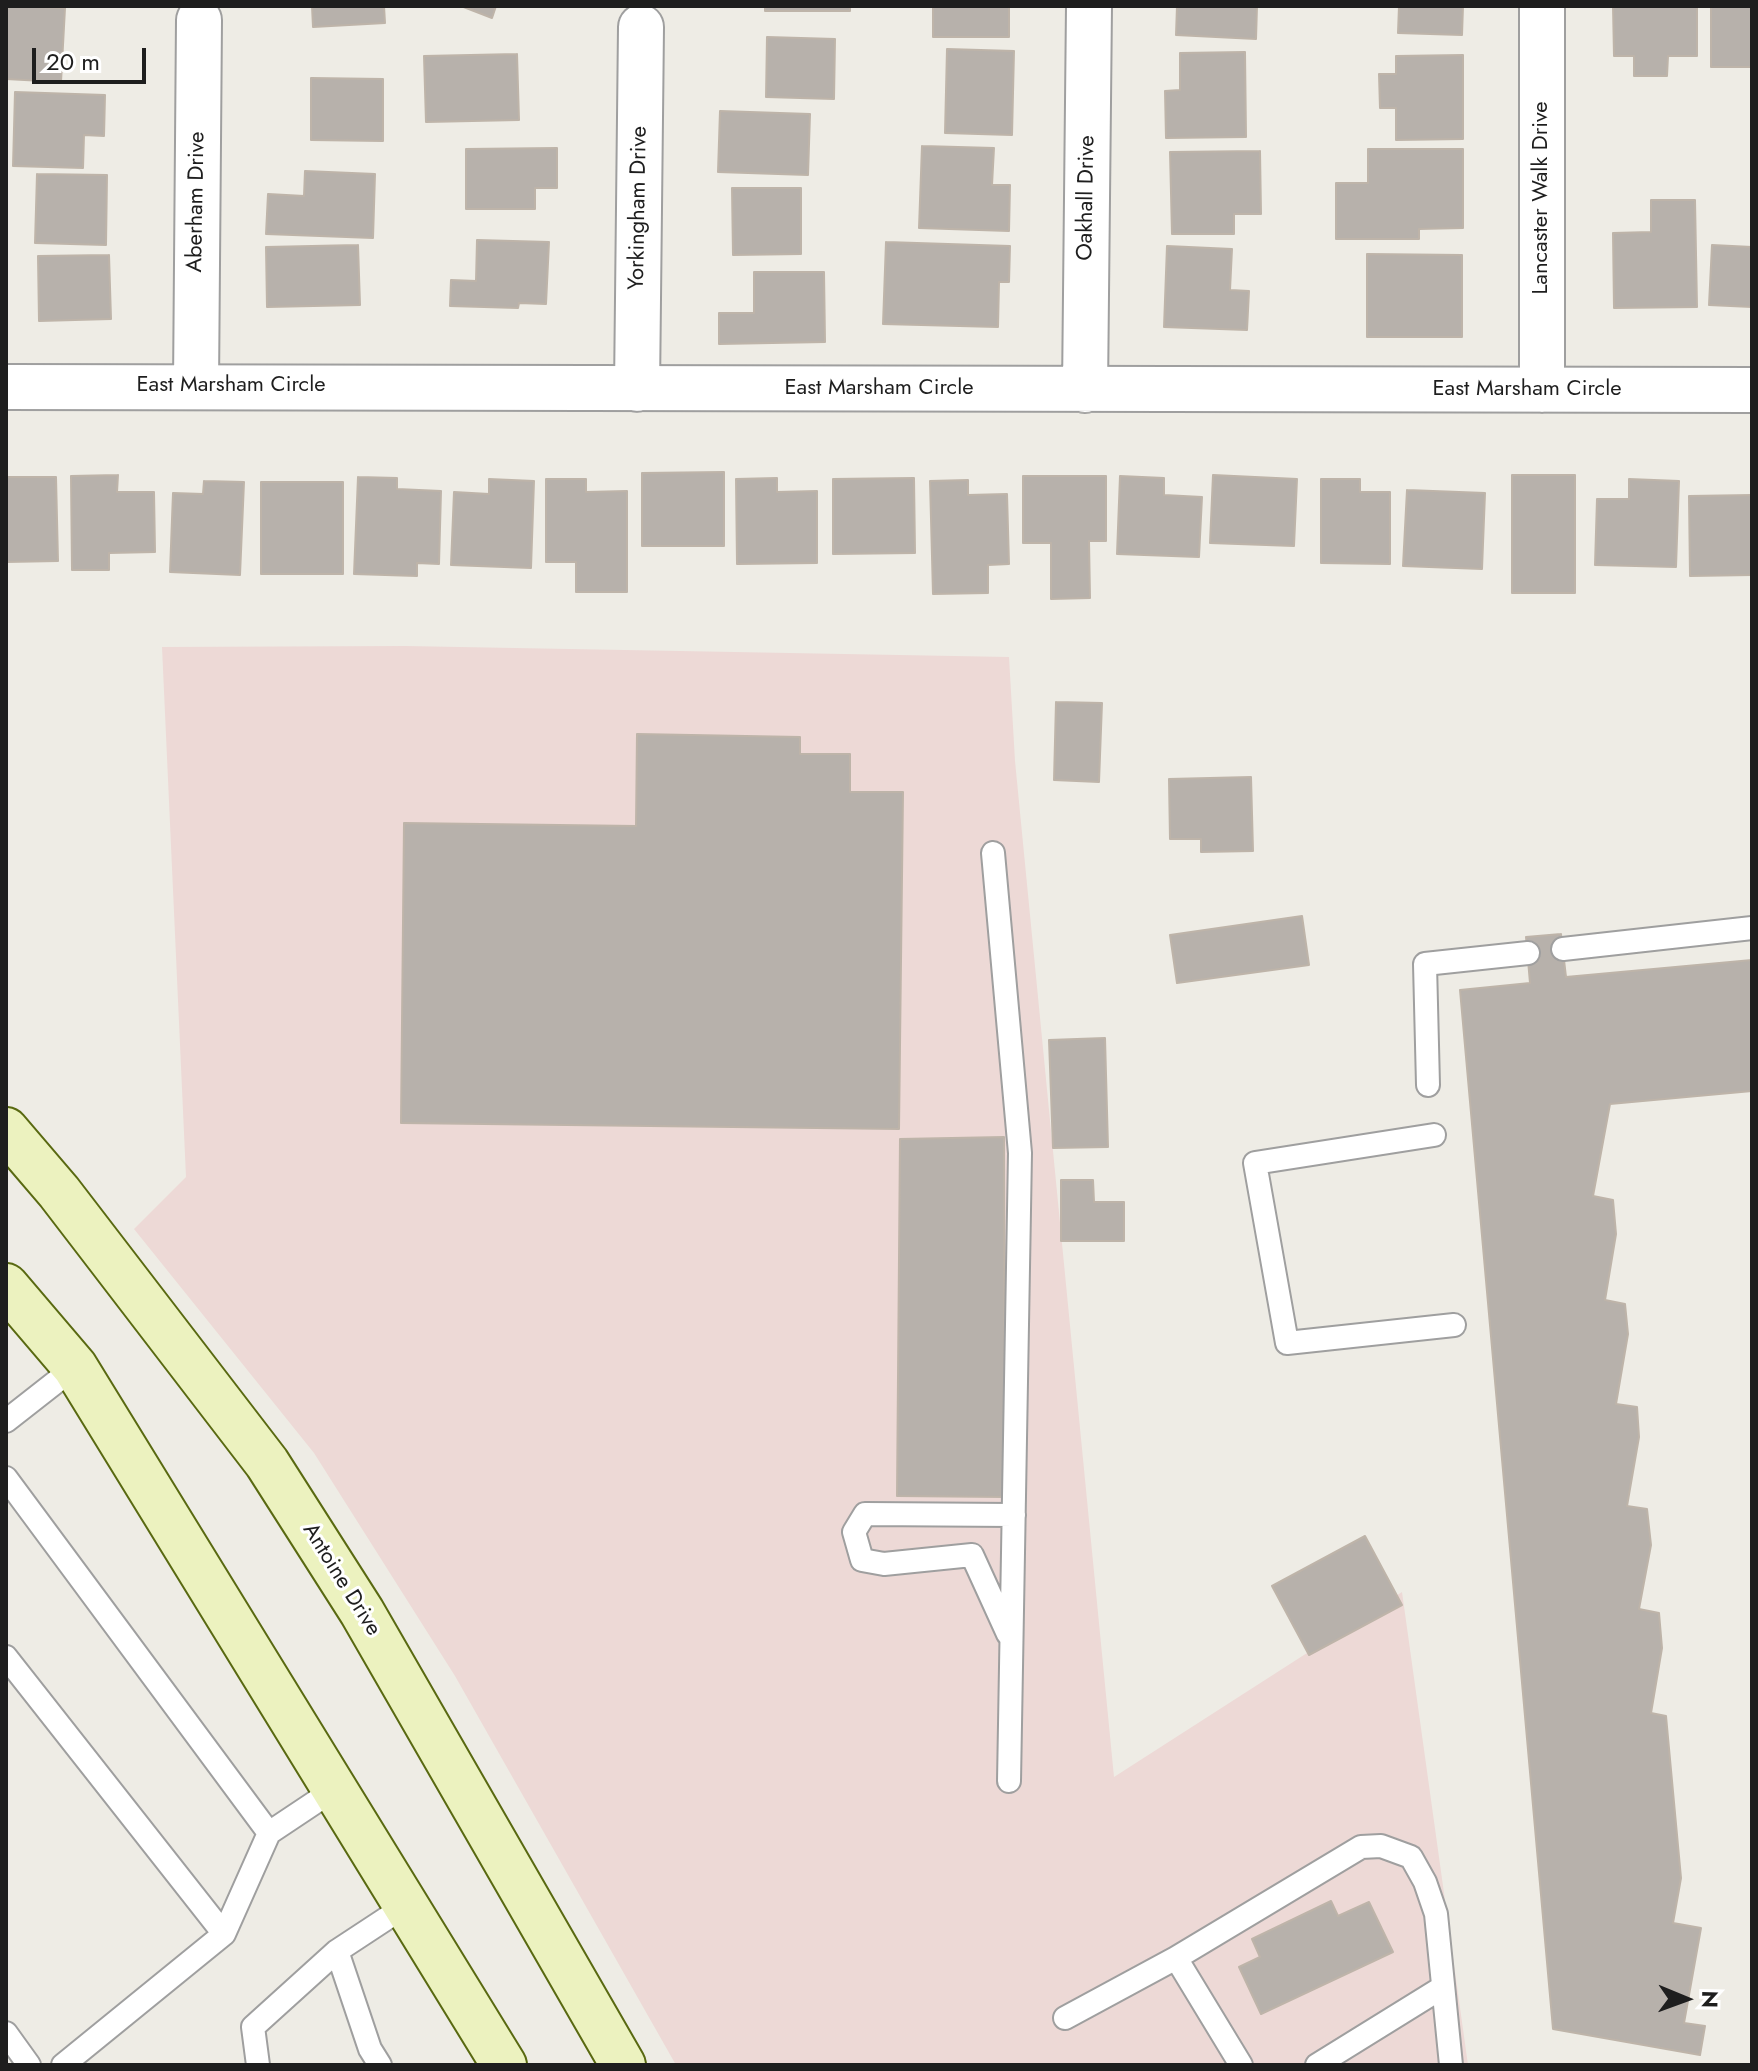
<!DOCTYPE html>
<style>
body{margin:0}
#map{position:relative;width:1758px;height:2071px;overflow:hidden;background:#eeece5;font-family:Jost,sans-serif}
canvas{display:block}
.frame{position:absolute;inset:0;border:8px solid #1e1e1e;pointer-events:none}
.north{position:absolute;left:1646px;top:1959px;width:80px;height:80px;-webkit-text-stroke:6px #fff;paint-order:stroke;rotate:91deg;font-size:22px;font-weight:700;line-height:32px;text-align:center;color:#1e1e1e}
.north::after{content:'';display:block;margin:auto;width:28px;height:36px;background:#1e1e1e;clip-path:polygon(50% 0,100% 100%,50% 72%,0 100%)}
.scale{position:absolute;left:32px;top:48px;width:114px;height:36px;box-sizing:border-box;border:4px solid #1e1e1e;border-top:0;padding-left:10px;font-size:24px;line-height:28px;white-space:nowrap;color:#1e1e1e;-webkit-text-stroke:6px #fff;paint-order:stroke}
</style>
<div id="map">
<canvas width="1758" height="2071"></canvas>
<div class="frame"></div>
<div class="north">N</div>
<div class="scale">20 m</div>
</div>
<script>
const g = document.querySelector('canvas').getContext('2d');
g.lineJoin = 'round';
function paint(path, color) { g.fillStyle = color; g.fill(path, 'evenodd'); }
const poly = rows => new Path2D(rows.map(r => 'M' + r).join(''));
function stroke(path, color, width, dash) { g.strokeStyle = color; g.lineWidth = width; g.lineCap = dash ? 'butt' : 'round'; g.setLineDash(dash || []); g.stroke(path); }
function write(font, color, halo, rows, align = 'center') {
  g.font = font + ' Jost,sans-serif'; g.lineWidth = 6; g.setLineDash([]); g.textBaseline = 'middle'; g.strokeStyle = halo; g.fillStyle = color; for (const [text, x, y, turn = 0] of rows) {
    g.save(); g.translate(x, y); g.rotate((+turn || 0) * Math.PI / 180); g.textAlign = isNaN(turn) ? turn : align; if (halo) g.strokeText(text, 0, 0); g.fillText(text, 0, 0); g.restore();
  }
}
paint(poly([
 [405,646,1009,657,1015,761,1114,1777,1402,1592,1468,2065,676,2065,455,1676,314,1453,134,1229,186,1177,162,647]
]), '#edd9d6');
const building = poly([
 [6,6,65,8,61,82,6,79,6,6],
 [312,6,384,6,385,23,313,27,312,6],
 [461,6,496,6,492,18,461,6],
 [765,6,850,6,850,11,765,11,765,6],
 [933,6,1009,6,1009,37,933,37,933,6],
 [1177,6,1257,6,1256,39,1176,35,1177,6],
 [1399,6,1463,6,1462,35,1398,33,1399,6],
 [1613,6,1697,6,1697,56,1668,56,1667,76,1634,76,1634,56,1614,56,1613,6],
 [1711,6,1752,6,1752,67,1711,67,1711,6],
 [767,37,835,39,834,99,766,97,767,37],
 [947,49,1014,51,1012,135,945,133,947,49],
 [1245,52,1246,137,1166,138,1165,91,1180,90,1180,53,1245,52],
 [517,54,519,120,426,122,424,56,517,54],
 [1463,55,1463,139,1396,140,1396,108,1380,108,1379,74,1396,74,1396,56,1463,55],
 [311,78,383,79,383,141,311,140,311,78],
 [15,92,105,95,104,136,84,135,83,168,13,166,15,92],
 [720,111,810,114,808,175,718,172,720,111],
 [922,146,994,148,992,185,1010,185,1009,231,919,228,922,146],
 [557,148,557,188,535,188,535,209,466,209,466,149,557,148],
 [1368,149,1463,149,1463,228,1419,229,1419,239,1336,239,1336,183,1368,183,1368,149],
 [1260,151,1261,214,1234,214,1234,234,1172,234,1170,152,1260,151],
 [305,171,375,174,373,238,266,234,268,194,304,196,305,171],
 [37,174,107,175,106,245,35,243,37,174],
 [732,188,801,188,801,254,733,255,732,188],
 [1651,200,1695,200,1697,307,1614,308,1613,233,1651,232,1651,200],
 [477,240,549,242,546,304,519,303,518,308,450,306,451,280,476,281,477,240],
 [886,242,1010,246,1009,282,999,282,998,327,883,324,886,242],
 [358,245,360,305,267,307,266,247,358,245],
 [1712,245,1752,247,1752,307,1709,305,1712,245],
 [1167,246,1232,249,1230,290,1249,291,1247,330,1164,327,1167,246],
 [1367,254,1462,255,1462,337,1367,337,1367,254],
 [109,255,111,319,39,321,38,256,109,255],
 [754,272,824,272,825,342,719,344,719,313,754,313,754,272],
 [724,472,724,546,642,546,642,473,724,472],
 [118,475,117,492,154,492,155,552,109,553,109,570,72,570,71,476,118,475],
 [1213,475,1297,479,1294,546,1210,543,1213,475],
 [1512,475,1575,475,1575,593,1512,593,1512,475],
 [1023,476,1106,476,1106,541,1089,541,1090,598,1051,599,1051,543,1023,543,1023,476],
 [1120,476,1164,478,1164,495,1202,497,1199,557,1117,554,1120,476],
 [6,477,56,477,58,561,6,562,6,477],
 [358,477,397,478,397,489,441,491,439,564,417,563,417,576,354,574,358,477],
 [777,478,777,492,817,491,817,563,737,564,736,479,777,478],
 [914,478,915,553,833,554,833,479,914,478],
 [489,479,534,481,531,568,451,565,454,492,489,494,489,479],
 [546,479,586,479,586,492,627,491,627,592,576,592,576,562,546,562,546,479],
 [1321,479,1360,479,1360,492,1390,492,1390,564,1321,563,1321,479],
 [1629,479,1679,481,1676,567,1595,565,1597,499,1629,499,1629,479],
 [968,480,968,495,1007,494,1009,564,988,565,988,593,933,594,930,481,968,480],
 [204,481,244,482,240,575,170,572,173,493,203,494,204,481],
 [261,482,343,482,343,574,261,574,261,482],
 [1407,490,1485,493,1482,569,1403,566,1407,490],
 [1752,495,1752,575,1690,576,1689,496,1752,495],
 [1056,702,1102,703,1099,782,1054,780,1056,702],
 [637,734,800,737,800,754,850,754,850,792,903,792,899,1129,401,1123,404,823,636,826,637,734],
 [1251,777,1253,851,1201,852,1201,839,1170,839,1169,779,1251,777],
 [1302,916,1309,965,1177,983,1170,935,1302,916],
 [1561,934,1566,977,1752,960,1752,1091,1610,1104,1593,1196,1613,1200,1616,1234,1605,1300,1625,1304,1628,1334,1616,1404,1637,1407,1639,1437,1627,1506,1647,1509,1651,1545,1639,1609,1659,1613,1662,1648,1651,1713,1666,1716,1681,1878,1673,1923,1701,1928,1684,2023,1705,2026,1700,2055,1553,2029,1460,990,1530,983,1526,937,1561,934],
 [1105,1038,1108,1147,1053,1148,1049,1040,1105,1038],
 [1004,1137,1005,1497,897,1496,900,1139,1004,1137],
 [1061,1180,1093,1180,1094,1202,1124,1202,1124,1241,1061,1241,1061,1180],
 [1365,1536,1402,1605,1309,1655,1272,1586,1365,1536],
 [1331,1901,1338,1916,1369,1902,1393,1952,1261,2014,1239,1967,1260,1957,1252,1939,1331,1901]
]);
paint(building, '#b7b1ab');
stroke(building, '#beb4a9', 2);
const lane = poly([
 [993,853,1020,1153,1009,1781],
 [1563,949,1752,928],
 [1428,1085,1425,964,1528,953],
 [1434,1135,1255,1163,1287,1343,1454,1325],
 [6,1421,75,1367],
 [6,1478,269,1833],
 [1008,1634,972,1555,884,1564,862,1560,854,1532,865,1514,1014,1515],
 [6,1657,224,1934],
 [337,1951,370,2049,380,2065],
 [1176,1958,1361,1847,1381,1846,1411,1857,1425,1882,1436,1914,1451,2065],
 [1065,2018,1176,1958,1241,2065],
 [6,2033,29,2065],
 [63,2065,224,1934,269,1833,335,1789],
 [258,2065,253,2027,337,1951,407,1905],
 [1317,2065,1443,1987]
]);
const street = poly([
 [196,385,199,20],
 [6,387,1752,390],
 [637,389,641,27],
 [1085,390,1089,6],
 [1542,390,1542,6]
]);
const secondary = poly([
 [6,1130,59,1192,267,1463,362,1612,623,2065],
 [6,1286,75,1367,504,2065]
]);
stroke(lane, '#9f9f9f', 26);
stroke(street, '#9f9f9f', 48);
stroke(secondary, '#596911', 48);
stroke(lane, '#fff', 22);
stroke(street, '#fff', 44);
stroke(secondary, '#ecf2bf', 44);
write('22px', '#1e1e1e', '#fff', [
 ["Oakhall Drive",1087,198,-89],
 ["Lancaster Walk Drive",1542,198,-90],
 ["Aberham Drive",197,202,-89],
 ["Yorkingham Drive",639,208,-89],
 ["East Marsham Circle",231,386],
 ["East Marsham Circle",879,389],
 ["East Marsham Circle",1527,390],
 ["Antoine Drive",341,1580,58]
]);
</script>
